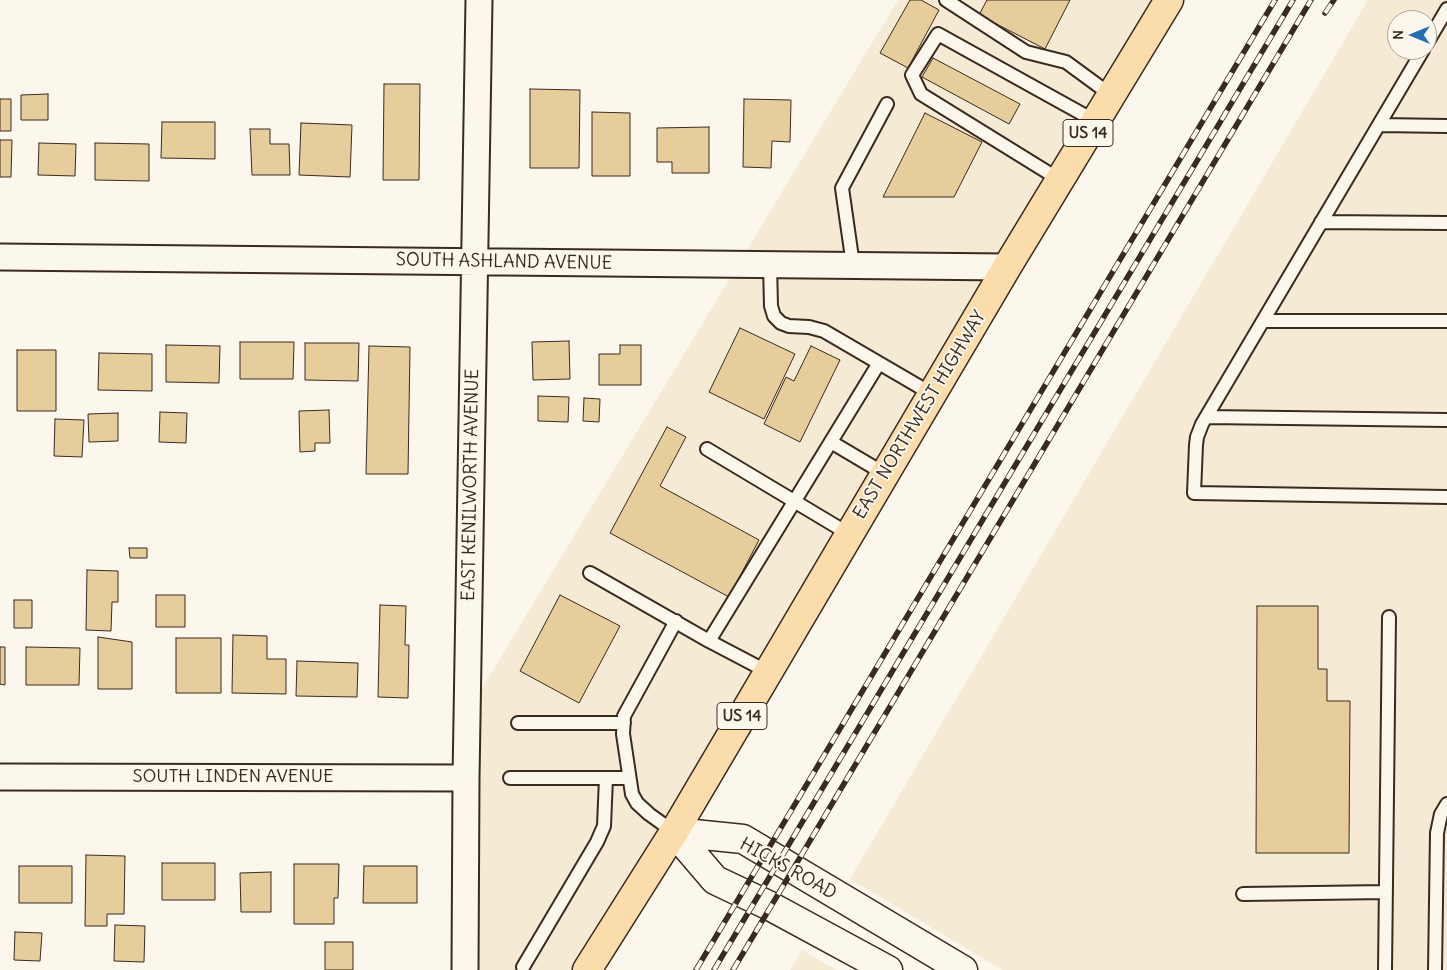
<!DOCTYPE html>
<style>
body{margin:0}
#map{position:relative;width:1447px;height:970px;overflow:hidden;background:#fbf7ec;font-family:Delius,sans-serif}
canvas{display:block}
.north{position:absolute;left:1387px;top:10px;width:50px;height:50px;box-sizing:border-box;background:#fbf7ec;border:1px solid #aea59a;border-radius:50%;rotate:270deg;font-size:14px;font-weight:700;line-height:20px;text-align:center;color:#3b2a1e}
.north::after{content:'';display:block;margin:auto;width:18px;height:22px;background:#1f6fb2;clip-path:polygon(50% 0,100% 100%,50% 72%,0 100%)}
</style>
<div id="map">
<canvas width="1447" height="970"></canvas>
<div class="north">N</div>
</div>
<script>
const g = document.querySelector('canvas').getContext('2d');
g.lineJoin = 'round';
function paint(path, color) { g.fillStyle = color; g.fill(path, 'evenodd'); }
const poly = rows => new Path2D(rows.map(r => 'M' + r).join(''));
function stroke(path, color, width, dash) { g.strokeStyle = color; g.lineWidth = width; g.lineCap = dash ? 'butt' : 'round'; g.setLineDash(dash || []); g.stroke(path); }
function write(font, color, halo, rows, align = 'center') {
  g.font = font + ' Delius,sans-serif'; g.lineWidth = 4; g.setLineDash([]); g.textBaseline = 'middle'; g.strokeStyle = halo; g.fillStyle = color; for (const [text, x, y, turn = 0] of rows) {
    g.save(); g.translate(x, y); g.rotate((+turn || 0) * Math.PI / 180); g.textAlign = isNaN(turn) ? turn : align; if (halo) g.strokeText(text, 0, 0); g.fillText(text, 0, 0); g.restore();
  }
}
paint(poly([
 [898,0,1169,0,587,970,465,970,467,713],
 [1368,0,1447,0,1447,970,1002,970,850,879],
 [1397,20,1427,20,1427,50,1397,50],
 [802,950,836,970,790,970]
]), '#f5ead4');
const building = poly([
 [910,0,921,0,939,10,908,68,880,53,910,0],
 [987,0,1070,0,1045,49,979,15,987,0],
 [933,58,1020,104,1009,124,922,77,933,58],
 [384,84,420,84,419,180,383,180,384,84],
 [530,89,580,90,579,168,530,168,530,89],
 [48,94,48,120,21,120,21,95,48,94],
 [0,99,11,99,11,131,0,131,0,99],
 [744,99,791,100,790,142,772,141,771,168,743,167,744,99],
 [592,112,630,113,630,176,592,176,592,112],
 [925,113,982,142,954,197,883,197,925,113],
 [162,122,215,122,215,159,161,158,162,122],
 [301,123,352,125,350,177,299,175,301,123],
 [709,127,709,173,672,173,672,162,657,162,657,128,709,127],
 [250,129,270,129,270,144,289,144,290,175,252,175,250,129],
 [0,140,12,140,11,177,0,177,0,140],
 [39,143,76,144,75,176,38,175,39,143],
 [95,143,149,144,149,181,95,180,95,143],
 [740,328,795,354,764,419,709,392,740,328],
 [569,341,570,379,533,380,532,342,569,341],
 [240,342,294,342,293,379,240,379,240,342],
 [305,343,359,343,358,381,305,380,305,343],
 [166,345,220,346,219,383,166,382,166,345],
 [620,345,641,345,641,385,599,385,599,354,620,354,620,345],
 [369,346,410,347,408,474,366,474,369,346],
 [811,346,840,360,800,442,764,424,786,377,794,381,811,346],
 [17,350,56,350,56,411,17,411,17,350],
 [99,353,152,354,152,391,98,390,99,353],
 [538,396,569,397,568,422,538,421,538,396],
 [584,398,600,399,599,422,583,421,584,398],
 [329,410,330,443,315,443,315,451,300,452,299,411,329,410],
 [160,412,187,413,186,443,159,442,160,412],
 [118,413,118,441,89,442,88,414,118,413],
 [55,419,84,420,82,457,54,456,55,419],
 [667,427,686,437,660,486,759,540,729,597,610,533,667,427],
 [129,548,147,548,147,558,130,558,129,548],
 [87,570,118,571,118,602,112,602,111,631,86,630,87,570],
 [156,595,185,595,185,627,156,627,156,595],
 [560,595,620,626,579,703,520,671,560,595],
 [14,600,32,600,32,628,14,628,14,600],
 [380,605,406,606,405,645,409,645,408,698,378,697,380,605],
 [1257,606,1318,606,1318,669,1327,669,1327,701,1350,701,1349,853,1256,853,1257,606],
 [233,635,267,636,267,659,286,659,286,694,232,693,233,635],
 [98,637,132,642,132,689,98,689,98,637],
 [176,638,221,638,221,693,176,693,176,638],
 [0,647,5,647,5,685,0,684,0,647],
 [26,647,80,648,79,685,26,685,26,647],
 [297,661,358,663,357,697,296,696,297,661],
 [86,855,125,856,124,914,107,914,107,926,85,926,86,855],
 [162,863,215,863,215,900,162,900,162,863],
 [294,864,339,864,338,898,334,898,334,924,294,924,294,864],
 [19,866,72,866,72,903,19,903,19,866],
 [364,866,417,866,417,903,363,903,364,866],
 [271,872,271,912,241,912,240,873,271,872],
 [115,925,145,926,144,962,114,961,115,925],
 [15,932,42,933,40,961,14,960,15,932],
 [325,942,353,942,353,970,325,970,325,942]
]);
paint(building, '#e6cd9c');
stroke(building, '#3b2a1e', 1);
const service = poly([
 [946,0,1026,52,1066,62,1111,95],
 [1427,43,1447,9],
 [1423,50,1202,424,1197,437,1196,445,1194,493,1447,497],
 [1379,125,1447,126],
 [1060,180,921,94,912,75,938,34,1095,121],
 [1321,222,1447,223],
 [770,264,771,306,774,316,781,323,789,326,809,327,824,331,932,394],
 [853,265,842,188,887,104],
 [1263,321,1447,321],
 [1206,417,1447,420],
 [831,442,885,474],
 [707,449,849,534],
 [590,573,709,641],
 [768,672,709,641,879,363],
 [518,723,624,723],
 [510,778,628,778],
 [674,832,649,814,637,803,632,794,623,734,624,716,676,621],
 [1243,894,1386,892],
 [523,967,597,842,604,826,606,778],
 [1385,970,1389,617],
 [1435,970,1437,833,1441,814,1447,804]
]);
const minor = poly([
 [0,257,1007,267],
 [0,777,466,778],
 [465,970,466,778,479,0]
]);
const secondary = poly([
 [674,832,743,839,963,970],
 [674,832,715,880,770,906,888,970]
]);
const primary = poly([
 [587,970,674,832,1007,267,1169,0]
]);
stroke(service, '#3b2a1e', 16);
stroke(minor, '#3b2a1e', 29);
stroke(secondary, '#3b2a1e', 31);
stroke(primary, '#3b2a1e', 31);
stroke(service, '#fbf7ec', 12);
stroke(minor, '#fbf7ec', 25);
stroke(secondary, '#fbf7ec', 28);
stroke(primary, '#fbddab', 28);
const rail = poly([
 [1325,13,1334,0],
 [696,970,1275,0],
 [714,970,1293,0],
 [733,970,1311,0]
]);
stroke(rail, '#3b2a1e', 5.5);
stroke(rail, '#fbf7ec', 4, [11]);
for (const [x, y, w] of [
 [1088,133,50],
 [742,716,50]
]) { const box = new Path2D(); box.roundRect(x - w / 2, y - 13.5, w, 27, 4); g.fillStyle = '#fbf7ec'; g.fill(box); stroke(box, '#3b2a1e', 1); }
write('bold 16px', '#3b2a1e', null, [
 ["US 14",1088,133],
 ["US 14",742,716]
]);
write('18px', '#3b2a1e', '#fbf7ec', [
 ["SOUTH ASHLAND AVENUE",504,262,1],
 ["EAST NORTHWEST HIGHWAY",920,415,-59],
 ["EAST KENILWORTH AVENUE",471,485,-89],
 ["SOUTH LINDEN AVENUE",233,777],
 ["HICKS ROAD",788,869,29]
]);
</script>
